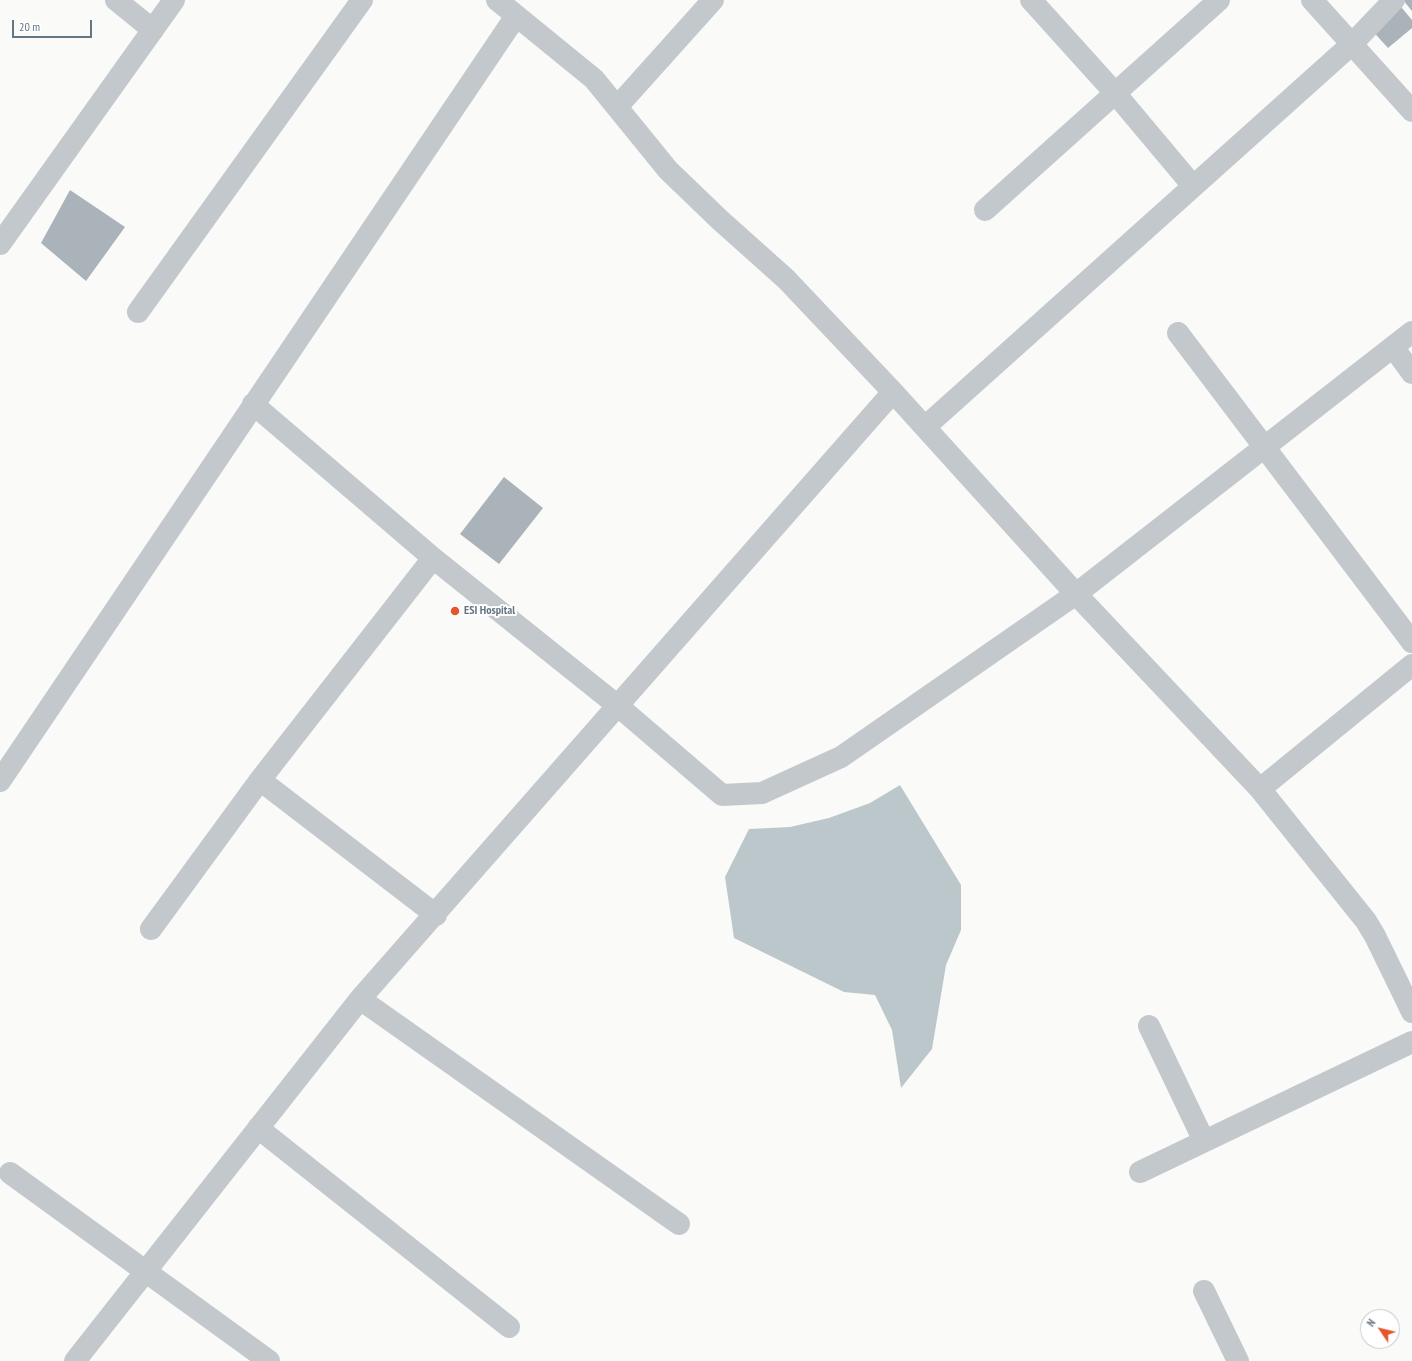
<!DOCTYPE html>
<style>
body{margin:0}
#map{position:relative;width:1412px;height:1361px;overflow:hidden;background:#fafaf8;font-family:"PT Sans Narrow",sans-serif}
canvas{display:block}
.north{position:absolute;left:1360px;top:1309px;width:40px;height:40px;box-sizing:border-box;background:#fff;border:1px solid #c1c8cd;border-radius:50%;rotate:305deg;font-size:11px;font-weight:700;line-height:16px;text-align:center;color:#657683}
.north::after{content:'';display:block;margin:auto;width:14px;height:18px;background:#e4572e;clip-path:polygon(50% 0,100% 100%,50% 72%,0 100%)}
.scale{position:absolute;left:12px;top:20px;width:80px;height:18px;box-sizing:border-box;border:2px solid #657683;border-top:0;padding-left:5px;font-size:12px;line-height:14px;white-space:nowrap;color:#657683;-webkit-text-stroke:3px #fff;paint-order:stroke}
</style>
<div id="map">
<canvas width="1412" height="1361"></canvas>
<div class="north">N</div>
<div class="scale">20 m</div>
</div>
<script>
const g = document.querySelector('canvas').getContext('2d');
g.lineJoin = 'round';
function paint(path, color) { g.fillStyle = color; g.fill(path, 'evenodd'); }
const poly = rows => new Path2D(rows.map(r => 'M' + r).join(''));
function stroke(path, color, width, dash) { g.strokeStyle = color; g.lineWidth = width; g.lineCap = dash ? 'butt' : 'round'; g.setLineDash(dash || []); g.stroke(path); }
function write(font, color, halo, rows, align = 'center') {
  g.font = font + ' "PT Sans Narrow",sans-serif'; g.lineWidth = 4; g.setLineDash([]); g.textBaseline = 'middle'; g.strokeStyle = halo; g.fillStyle = color; for (const [text, x, y, turn = 0] of rows) {
    g.save(); g.translate(x, y); g.rotate((+turn || 0) * Math.PI / 180); g.textAlign = isNaN(turn) ? turn : align; if (halo) g.strokeText(text, 0, 0); g.fillText(text, 0, 0); g.restore();
  }
}
paint(poly([
 [900,785,961,885,961,930,946,965,932,1049,901,1088,892,1030,875,995,844,992,734,938,725,877,749,829,790,827,829,818,870,803]
]), '#bbc7cb');
paint(poly([
 [1403,0,1412,0,1412,11],
 [1397,2,1412,20,1412,28,1388,48,1369,27],
 [70,190,125,227,86,281,41,243],
 [504,477,543,508,499,564,460,534]
]), '#aab3b9');
stroke(poly([
 [116,0,153,30],
 [497,0,594,79,668,170,720,220,786,279,893,392,1076,594,1260,789,1366,921,1375,936,1412,1012],
 [1031,0,1115,93,1193,186],
 [1312,0,1412,111],
 [617,107,713,0],
 [985,210,1219,0],
 [0,244,174,0],
 [138,312,362,0],
 [1178,333,1412,642],
 [1393,347,1412,373],
 [253,404,433,558,618,706,722,795,762,793,841,757,1076,594,1412,332],
 [925,427,1352,44,1394,0],
 [433,558,260,780,436,915],
 [0,781,516,16],
 [1260,789,1412,665],
 [151,929,260,780],
 [360,999,679,1224],
 [1149,1026,1204,1141],
 [258,1128,509,1327],
 [1140,1172,1412,1042],
 [10,1173,269,1361],
 [1204,1291,1238,1361],
 [75,1361,360,999,893,392]
]), '#c3c8cc', 22);
for (const [x, y, r, color] of [
 [455,611,5,"#e4572e"]
]) { const dot = new Path2D(); dot.arc(x, y, r, 0, 2 * Math.PI); g.fillStyle = color; g.fill(dot); stroke(dot, '#fff', 1.5); }
write('bold 12px', '#657683', '#fff', [
 ["ESI Hospital",464,611]
], 'left');
</script>
